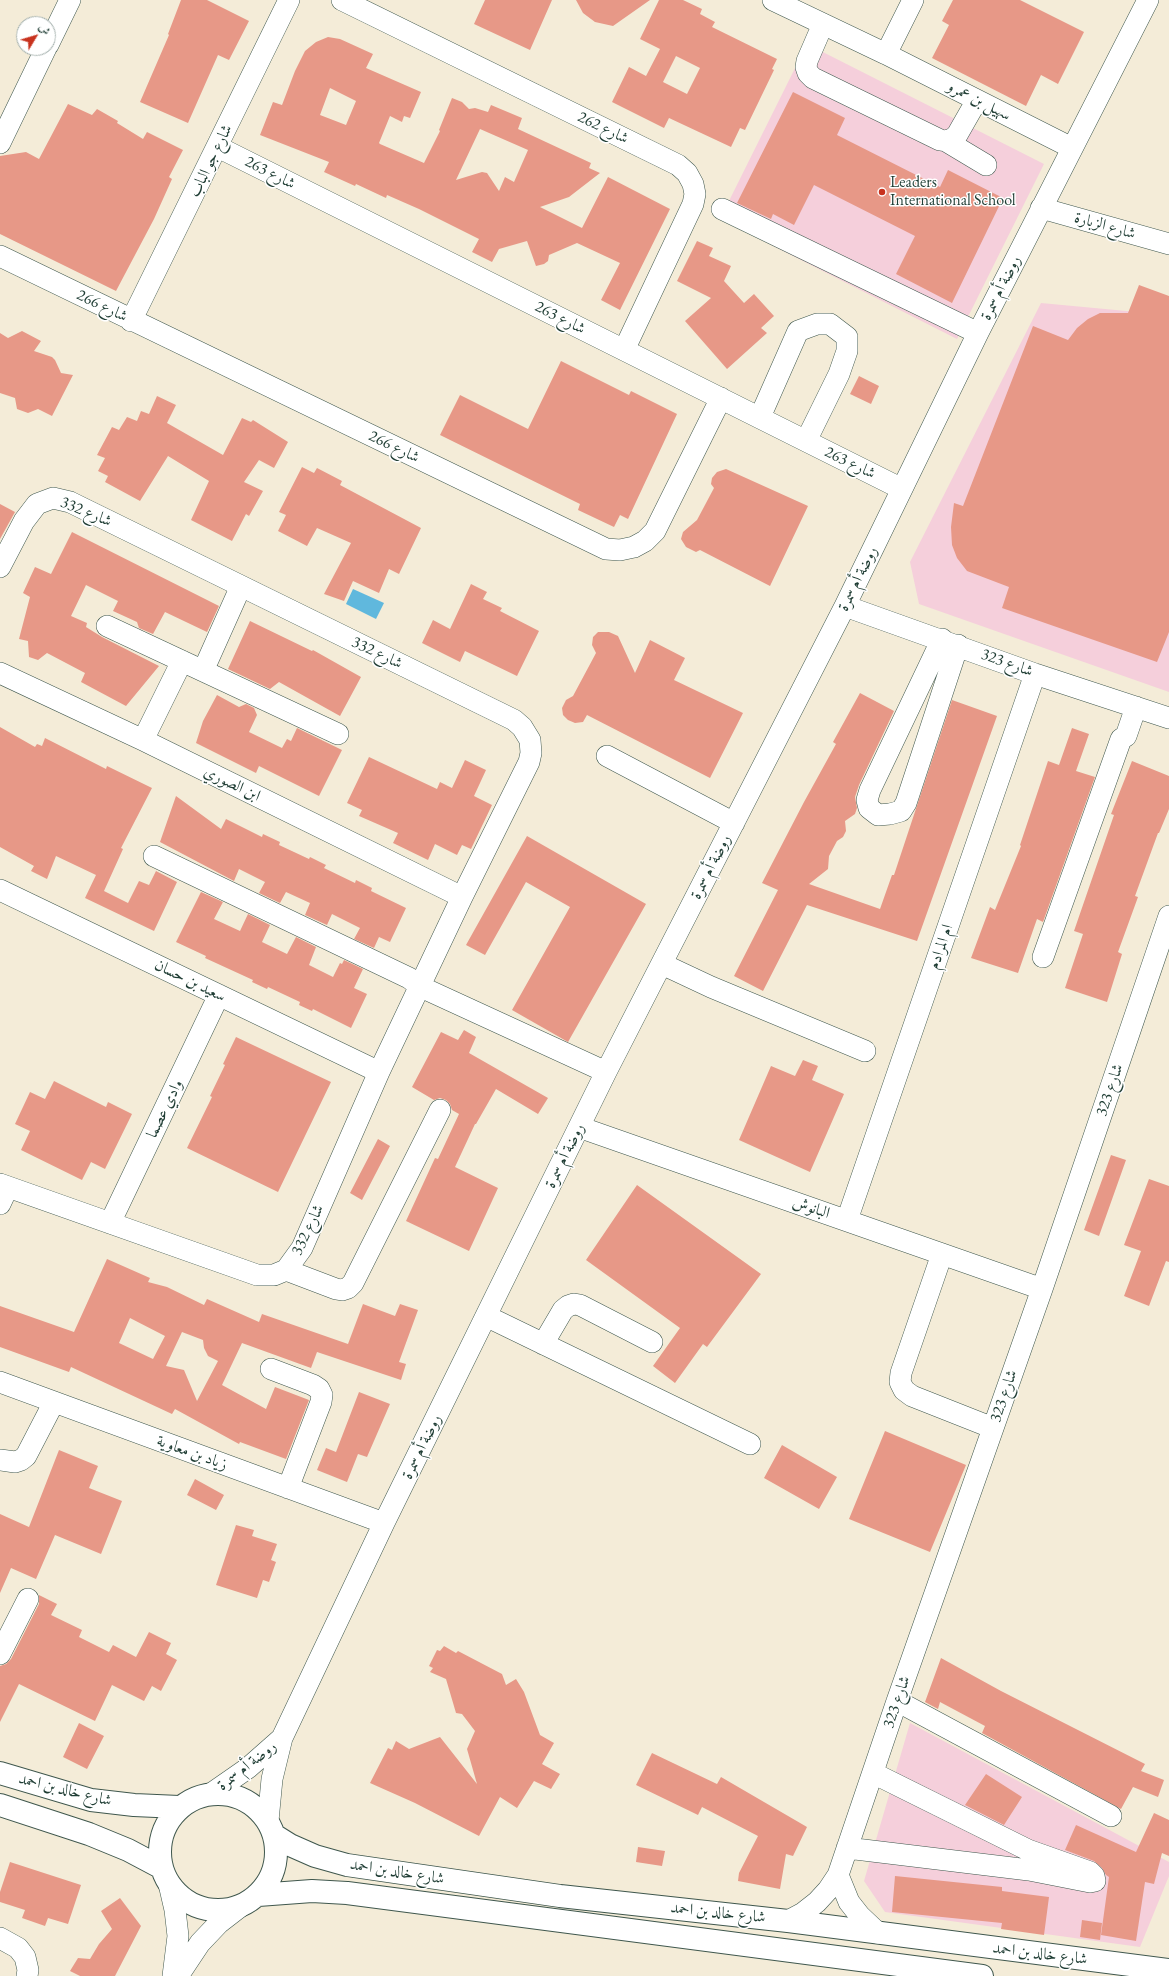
<!DOCTYPE html>
<meta charset="utf-8">
<style>
body{margin:0}
#map{position:relative;width:1169px;height:1976px;overflow:hidden;background:#f4ecd8;font-family:"EB Garamond",Amiri,serif}
canvas{display:block}
.north{position:absolute;left:16px;top:16px;width:40px;height:40px;box-sizing:border-box;background:#fff;border:1px solid #a5b1ae;border-radius:50%;rotate:52deg;font-size:11px;font-weight:700;line-height:16px;text-align:center;color:#1f3d34}
.north::after{content:'';display:block;margin:auto;width:14px;height:18px;background:#c8321e;clip-path:polygon(50% 0,100% 100%,50% 72%,0 100%)}
</style>
<div id="map">
<canvas width="1169" height="1976"></canvas>
<div class="north">ش</div>
</div>
<script>
const g = document.querySelector('canvas').getContext('2d');
g.lineJoin = 'round';
function paint(path, color) { g.fillStyle = color; g.fill(path, 'evenodd'); }
const poly = rows => new Path2D(rows.map(r => 'M' + r).join(''));
function stroke(path, color, width, dash) { g.strokeStyle = color; g.lineWidth = width; g.lineCap = dash ? 'butt' : 'round'; g.setLineDash(dash || []); g.stroke(path); }
function write(font, color, halo, rows, align = 'center') {
  g.font = font + ' "EB Garamond",Amiri,serif'; g.lineWidth = 3; g.setLineDash([]); g.textBaseline = 'middle'; g.strokeStyle = halo; g.fillStyle = color; for (const [text, x, y, turn = 0] of rows) {
    g.save(); g.translate(x, y); g.rotate((+turn || 0) * Math.PI / 180); g.textAlign = isNaN(turn) ? turn : align; if (halo) g.strokeText(text, 0, 0); g.fillText(text, 0, 0); g.restore();
  }
}
paint(poly([
 [807,44,1044,164,957,339,720,219],
 [1041,303,1169,315,1169,692,919,604,910,562],
 [910,1723,1169,1862,1169,1876,1140,1947,885,1912,864,1881]
]), '#f5cfdb');
paint(poly([
 [353,589,384,603,376,619,346,604]
]), '#60b8dd');
paint(poly([
 [181,0,207,0,249,21,229,60,218,55,188,123,140,102,169,35,168,34],
 [485,0,552,0,530,50,474,24],
 [576,0,650,0,613,26,595,22,583,13],
 [659,0,683,0,702,9,700,14,715,22,712,27,777,59,772,69,774,70,745,130,740,128,731,147,669,118,664,128,612,102,629,67,646,76,660,49,640,39],
 [676,56,700,68,687,94,663,82],
 [953,0,1020,0,1084,32,1058,84,1041,75,1026,106,932,58,949,25,942,21],
 [328,37,340,39,373,54,366,68,421,92,410,118,404,116,402,122,390,116,379,143,380,144,424,163,440,131,439,130,452,98,462,102,469,109,475,108,488,112,491,105,522,118,518,129,591,163,589,168,600,173,569,197,540,207,582,228,608,177,670,209,620,310,601,300,620,263,577,243,549,255,548,261,544,264,536,266,527,241,499,249,492,262,472,252,479,239,419,209,387,195,386,198,356,184,355,186,324,172,329,162,260,135,273,102,282,105,295,71,305,51,316,42],
 [330,88,356,101,346,125,320,115],
 [480,129,528,150,514,182,505,177,499,191,487,173,482,172,456,180],
 [793,92,845,118,837,135,940,187,948,170,1003,198,952,303,896,274,915,236,814,185,794,225,773,214,771,219,737,203],
 [68,104,92,115,97,109,118,121,117,123,143,139,147,132,183,150,169,177,172,179,154,219,116,291,0,234,0,156,26,152,39,159],
 [697,241,713,248,709,256,731,266,724,281,744,303,754,294,774,316,761,328,767,333,727,369,685,321,711,298,677,281],
 [1139,285,1169,296,1169,632,1157,662,1002,608,1009,587,967,571,957,558,952,545,951,527,954,503,963,506,1033,326,1068,340,1077,328,1088,319,1100,313,1128,313],
 [22,331,41,341,34,351,52,357,55,360,61,373,73,375,52,416,38,409,28,413,17,409,15,398,0,393,0,333,8,338],
 [561,361,629,395,631,391,677,414,628,519,620,515,614,527,578,510,580,504,440,435,460,395,528,429],
 [859,376,879,386,871,404,850,394],
 [157,396,176,405,167,423,223,455,242,418,251,422,253,420,288,442,274,468,259,460,244,482,263,491,249,516,246,514,232,541,191,520,209,481,168,456,140,501,105,482,108,476,98,471,105,458,97,455,112,427,119,430,127,417,137,421,141,411,149,414],
 [302,467,314,473,317,468,342,481,340,485,421,528,399,574,389,569,379,593,353,581,344,601,324,594,351,543,317,528,307,546,278,531,286,515,279,512],
 [726,469,808,506,770,586,700,550,696,552,686,547,681,539,683,532,697,520,714,488,711,484,712,478,717,472],
 [0,504,15,512,0,539],
 [72,532,219,606,207,632,165,612,153,634,139,628,137,622,113,611,118,601,86,585,71,616,87,623,86,627,102,637,159,666,126,706,81,682,85,673,47,653,38,660,29,657,28,641,19,639,30,597,23,593,35,567,51,574],
 [471,584,487,592,483,599,502,608,500,611,539,631,517,676,465,651,460,662,422,643,433,620,450,629],
 [250,621,312,651,313,650,361,677,340,716,279,682,270,689,228,669],
 [598,632,609,632,618,636,635,673,650,640,685,658,674,680,743,713,710,778,587,715,583,722,575,723,568,720,563,715,562,708,566,700,573,696,596,653,592,645,593,637],
 [860,693,894,711,859,785,855,797,857,808,855,814,845,821,846,831,843,837,837,841,829,856,828,869,809,884,880,909,892,875,894,875,952,700,997,716,917,941,807,905,763,991,734,976,778,890,762,883,804,802,836,744,833,742],
 [217,695,239,707,246,704,254,708,257,715,249,732,282,748,287,739,291,741,297,728,342,750,319,796,259,766,256,773,196,743,203,721],
 [0,727,35,747,37,744,42,746,45,738,106,769,107,766,152,788,121,848,123,849,104,891,128,903,139,881,149,885,156,871,177,882,154,931,85,898,96,875,56,856,47,879,31,871,34,866,0,847],
 [1072,728,1089,734,1076,771,1095,777,1043,922,1037,919,1018,973,971,958,990,907,995,910,1021,846,1020,845,1048,761,1059,765],
 [369,757,437,789,440,782,452,788,465,760,486,770,474,796,492,805,471,849,462,845,457,855,435,844,428,860,393,843,398,833,359,816,362,810,347,803],
 [1132,761,1169,776,1169,809,1159,833,1158,833,1135,896,1138,897,1118,952,1122,954,1107,1002,1065,988,1083,934,1074,931,1114,815,1111,814],
 [176,796,221,829,226,819,262,837,263,834,280,842,279,845,309,859,310,857,326,865,324,868,355,883,356,880,372,888,371,891,406,908,390,942,379,937,374,948,354,939,360,928,332,914,327,925,305,915,310,903,286,892,280,903,259,893,265,882,239,869,234,881,160,842],
 [527,836,646,904,568,1042,512,1010,570,907,526,882,485,955,466,945],
 [201,892,223,902,214,919,240,931,248,914,270,925,262,942,287,954,296,937,316,947,309,965,333,977,340,963,342,964,344,960,363,969,354,988,367,994,351,1028,313,1009,312,1011,299,1005,300,1002,268,987,267,989,252,982,253,980,205,958,206,956,176,942],
 [464,1030,476,1037,469,1053,548,1098,538,1114,496,1089,476,1124,475,1124,455,1167,498,1188,469,1251,406,1221,435,1158,438,1159,459,1114,452,1110,450,1104,446,1100,440,1098,434,1100,412,1087,441,1032,458,1040],
 [236,1037,331,1082,278,1192,187,1148,212,1097,210,1096,225,1065,223,1064],
 [803,1060,818,1066,812,1080,844,1094,810,1172,739,1140,771,1066,795,1076],
 [54,1081,106,1107,108,1102,132,1114,105,1169,91,1162,82,1180,21,1150,30,1131,15,1124,30,1092,45,1099],
 [378,1139,390,1146,362,1200,350,1193],
 [1111,1155,1126,1160,1099,1236,1084,1230],
 [1149,1179,1169,1186,1169,1262,1166,1261,1149,1306,1124,1296,1141,1251,1124,1245],
 [637,1185,761,1274,707,1347,703,1344,675,1383,653,1366,680,1328,586,1260],
 [107,1259,150,1278,148,1282,167,1287,204,1305,207,1299,259,1322,262,1314,348,1344,363,1304,395,1316,400,1304,418,1310,399,1362,406,1364,401,1380,317,1352,311,1368,242,1343,222,1385,266,1409,275,1387,309,1400,286,1459,240,1442,239,1444,175,1409,172,1414,71,1367,69,1372,0,1347,0,1306,74,1332],
 [130,1318,165,1336,153,1359,119,1343],
 [182,1332,203,1340,204,1348,208,1356,218,1361,197,1401,184,1370,166,1366],
 [359,1392,390,1404,367,1457,358,1454,347,1482,317,1470,326,1448,336,1452],
 [885,1431,966,1465,930,1552,849,1519],
 [782,1445,837,1477,819,1509,764,1478],
 [59,1450,98,1466,89,1488,122,1501,101,1554,55,1535,36,1579,11,1568,0,1593,0,1514,29,1527],
 [195,1479,224,1495,216,1510,187,1495],
 [236,1525,254,1530,252,1536,277,1544,271,1560,276,1562,269,1582,263,1580,257,1598,216,1585],
 [39,1595,57,1604,51,1615,82,1630,79,1637,109,1652,113,1645,136,1657,149,1632,171,1643,166,1654,177,1660,161,1691,152,1686,144,1701,112,1685,95,1721,19,1684,0,1722,0,1666,6,1664,11,1659,39,1604],
 [444,1646,456,1653,458,1651,502,1674,506,1685,516,1679,524,1692,540,1735,554,1743,542,1764,560,1774,551,1789,534,1781,517,1808,500,1797,479,1836,415,1803,370,1783,388,1748,392,1750,396,1741,409,1749,440,1737,477,1784,467,1749,475,1731,462,1714,456,1713,446,1679,430,1672,433,1668,429,1666,437,1650,440,1651],
 [941,1658,1001,1691,1145,1764,1141,1771,1164,1780,1158,1797,1133,1787,1121,1809,982,1733,985,1726,940,1702,938,1709,925,1702],
 [79,1723,104,1736,87,1769,63,1757],
 [652,1753,717,1784,721,1777,807,1827,793,1856,786,1854,780,1889,738,1881,739,1873,758,1836,702,1807,698,1815,636,1785],
 [986,1774,1022,1797,1004,1825,965,1805],
 [1154,1813,1169,1820,1169,1856,1162,1853,1154,1884,1145,1882,1136,1941,1101,1935,1109,1877,1106,1875,1102,1868,1094,1861,1065,1850,1076,1825,1136,1852],
 [638,1847,665,1851,662,1866,636,1862],
 [10,1862,81,1885,68,1924,48,1918,45,1926,22,1918,25,1910,0,1902,0,1892],
 [895,1876,1002,1887,1002,1891,1049,1897,1044,1935,1001,1929,1002,1923,892,1912],
 [120,1898,141,1926,115,1976,80,1976,70,1971,78,1958,90,1959,99,1944,112,1929,101,1911],
 [1082,1920,1102,1923,1100,1940,1080,1937]
]), '#e79887');
const minor = poly([
 [342,0,678,165,687,173,693,184,695,194,693,204,624,350],
 [773,0,886,54,1072,148],
 [823,24,807,61,806,67,808,73,813,78,940,140,946,141,952,139,957,135,977,100],
 [48,45,70,0],
 [886,54,913,0],
 [946,141,986,165],
 [0,143,46,48],
 [218,147,902,489],
 [1041,208,1169,244],
 [722,209,978,333],
 [0,256,606,549,620,550,634,547,645,541,655,531,721,398],
 [131,321,289,0],
 [760,417,798,331,817,324,830,324,847,337,847,351,839,374,806,441],
 [0,567,24,521,37,504,53,498,70,502,514,720,522,727,530,740,531,753,529,762,462,897,379,1072,302,1248,286,1270,274,1275,257,1275,0,1184],
 [845,606,1035,674,1169,718],
 [107,626,338,734],
 [942,639,870,790,867,800,869,808,878,815,890,814,901,811,906,803,958,645],
 [203,671,241,586],
 [0,673,143,740,462,897],
 [143,740,182,661],
 [607,756,734,823],
 [154,856,409,978,421,987,606,1072],
 [0,890,379,1072],
 [1043,957,1121,739,1126,736,1136,707],
 [662,964,711,987,865,1051],
 [579,1127,1042,1289],
 [0,1204,8,1187],
 [847,1220,1035,674],
 [110,1223,219,995],
 [942,1254,901,1373,900,1382,904,1390,912,1396,993,1428],
 [286,1270,336,1289,342,1290,348,1288,353,1283,440,1110],
 [486,1316,750,1444],
 [543,1344,563,1310,568,1306,574,1304,580,1305,652,1342],
 [271,1369,313,1385,319,1389,322,1395,321,1402,288,1488],
 [0,1382,384,1523],
 [0,1460,15,1462,21,1460,26,1456,54,1402],
 [0,1654,28,1599],
 [897,1701,1111,1816],
 [212,1793,248,1768,282,1738],
 [268,1821,272,1779,282,1738,384,1523,606,1072,845,606,978,333,1148,0],
 [847,1848,1029,1870,1090,1882,1095,1881,1094,1876,1090,1872,1028,1850,873,1773],
 [838,1875,849,1902,860,1916,878,1933],
 [169,1884,175,1910,178,1936,173,1976],
 [788,1921,803,1913,817,1902,828,1890,838,1875,897,1701,1042,1289,1169,916],
 [0,1938,18,1948,25,1957,28,1970,27,1976],
 [178,1976,200,1943,219,1923,241,1906]
]);
const major = poly([
 [0,1773,91,1800,134,1805,179,1807],
 '160 1852a58 58 0 1 1 116 0a58 58 0 1 1-116 0Z',
 [0,1805,89,1834,128,1850,162,1868],
 [274,1835,290,1845,315,1856,347,1865,560,1896,788,1921,1169,1970],
 [258,1895,312,1891,347,1893,982,1976]
]);
stroke(minor, '#3f574d', 22);
stroke(major, '#3f574d', 24);
stroke(minor, '#fff', 21);
stroke(major, '#fff', 22);
for (const [x, y, r, color] of [
 [882,192,4,"#c8321e"]
]) { const dot = new Path2D(); dot.arc(x, y, r, 0, 2 * Math.PI); g.fillStyle = color; g.fill(dot); stroke(dot, '#fff', 1.5); }
write('16px', '#1f3d34', '#fff', [
 ["سهيل بن عمرو",979,101,27],
 ["شارع 262",603,128,26],
 ["شارع جو الباب",211,161,-64],
 ["شارع 263",270,173,27],
 ["شارع الزبارة",1105,226,16],
 ["روضة أم سمرة",1001,288,-63],
 ["شارع 266",102,306,26],
 ["شارع 263",560,318,27],
 ["شارع 266",394,447,26],
 ["شارع 263",850,463,26],
 ["شارع 332",86,512,23],
 ["روضة أم سمرة",858,579,-64],
 ["شارع 332",377,653,26],
 ["شارع 323",1007,663,20],
 ["ابن الصوري",232,784,26],
 ["روضة أم سمرة",711,867,-63],
 ["ام المرادم",941,947,-71],
 ["سعيد بن حسان",190,981,26],
 ["شارع 323",1110,1090,-71],
 ["وادي عصما",165,1109,-64],
 ["روضة أم سمرة",565,1156,-64],
 ["البانوش",811,1208,19],
 ["شارع 332",308,1230,-64],
 ["شارع 323",1004,1396,-71],
 ["روضة أم سمرة",422,1447,-64],
 ["زياد بن معاوية",192,1453,20],
 ["شارع 323",897,1702,-71],
 ["روضة أم سمرة",247,1766,-38],
 ["شارع خالد بن احمد",65,1790,14],
 ["شارع خالد بن احمد",397,1872,9],
 ["شارع خالد بن احمد",718,1913,6],
 ["شارع خالد بن احمد",1040,1954,7]
]);
write('16px', '#1f3d34', '#fff', [
 ["Leaders",890,183],
 ["International School",890,201]
], 'left');
</script>
